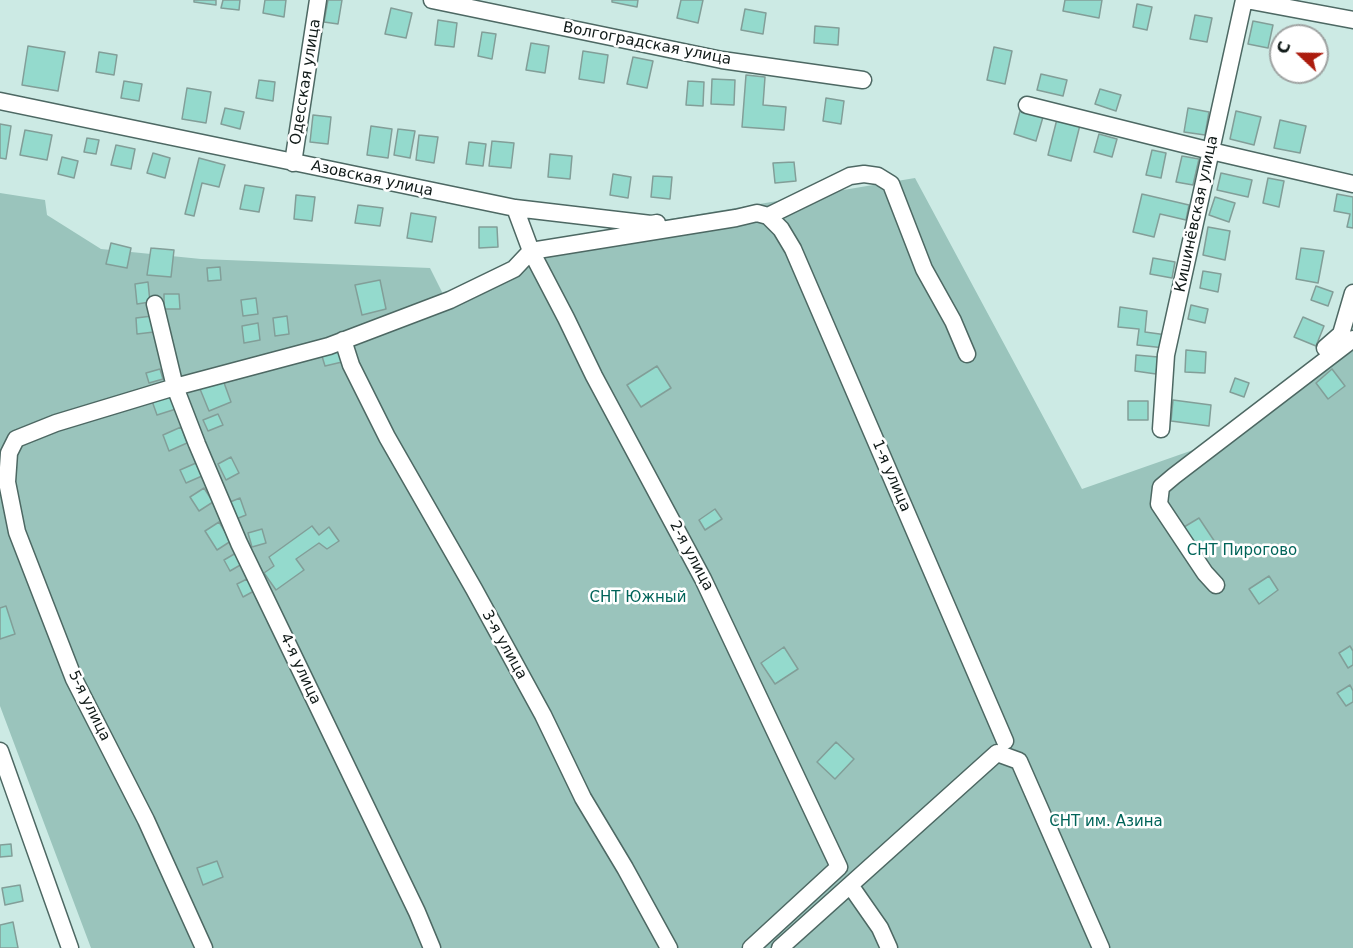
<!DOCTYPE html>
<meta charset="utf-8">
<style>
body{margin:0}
#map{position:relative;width:1353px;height:948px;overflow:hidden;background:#cceae4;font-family:"DejaVu Sans",sans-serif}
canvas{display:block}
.north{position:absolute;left:1269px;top:24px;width:60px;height:60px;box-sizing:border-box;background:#fff;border:2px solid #9fa3a2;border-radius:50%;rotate:292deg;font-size:16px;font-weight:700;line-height:24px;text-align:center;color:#0f1917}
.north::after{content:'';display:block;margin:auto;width:21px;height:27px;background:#ac1c0e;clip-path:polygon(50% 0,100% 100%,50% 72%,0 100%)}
</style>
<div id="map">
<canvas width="1353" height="948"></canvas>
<div class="north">С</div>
</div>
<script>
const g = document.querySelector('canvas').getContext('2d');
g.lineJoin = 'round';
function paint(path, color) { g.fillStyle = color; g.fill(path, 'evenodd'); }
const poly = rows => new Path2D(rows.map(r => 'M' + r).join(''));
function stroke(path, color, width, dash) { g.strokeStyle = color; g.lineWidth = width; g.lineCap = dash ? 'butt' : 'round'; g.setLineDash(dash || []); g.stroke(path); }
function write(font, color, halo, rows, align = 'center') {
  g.font = font + ' "DejaVu Sans",sans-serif'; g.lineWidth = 5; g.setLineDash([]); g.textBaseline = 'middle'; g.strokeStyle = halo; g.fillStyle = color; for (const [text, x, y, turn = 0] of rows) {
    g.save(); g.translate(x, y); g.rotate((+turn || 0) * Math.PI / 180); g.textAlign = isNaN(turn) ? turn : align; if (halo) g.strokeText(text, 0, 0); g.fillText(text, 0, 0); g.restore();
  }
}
paint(poly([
 [915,178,1082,489,1213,443,1353,330,1353,948,91,948,0,706,0,193,45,200,47,215,101,249,201,259,430,268,444,296,500,275,556,238]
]), '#9ac4bc');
const building = poly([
 [194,0,216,0,216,5,194,2,194,0],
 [223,0,240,0,239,10,221,8,223,0],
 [265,0,286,0,284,17,263,13,265,0],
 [328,0,342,0,338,24,324,22,328,0],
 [612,0,638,0,637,7,612,2,612,0],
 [681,0,703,0,698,23,677,18,681,0],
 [1065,0,1102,0,1099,18,1063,11,1065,0],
 [1137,4,1152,7,1147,30,1133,27,1137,4],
 [391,8,412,13,406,38,385,34,391,8],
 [745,9,766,13,763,34,741,30,745,9],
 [1195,15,1212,18,1207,42,1190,39,1195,15],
 [438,20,457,23,454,47,435,45,438,20],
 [1253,21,1273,25,1268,48,1248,44,1253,21],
 [815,26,839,28,838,45,814,43,815,26],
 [482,32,496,34,492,59,478,56,482,32],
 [1317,38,1325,40,1321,63,1317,63,1317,38],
 [531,43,549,46,545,73,526,70,531,43],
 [28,46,65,52,58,91,22,85,28,46],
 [994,47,1012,51,1005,84,987,80,994,47],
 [583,51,608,55,604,83,579,79,583,51],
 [99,52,117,55,114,75,96,72,99,52],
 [633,57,653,61,647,88,627,84,633,57],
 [1041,74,1067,80,1063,96,1037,90,1041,74],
 [746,75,765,77,763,105,786,107,784,130,742,127,746,75],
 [712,79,735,80,734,105,711,104,712,79],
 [259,80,275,82,273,101,256,98,259,80],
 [124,81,142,84,139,101,121,98,124,81],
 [688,81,704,82,703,106,686,105,688,81],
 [187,88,211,92,206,123,182,119,187,88],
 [1100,89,1121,95,1116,111,1095,104,1100,89],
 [826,98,844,101,841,124,823,121,826,98],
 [225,108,244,112,240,129,221,124,225,108],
 [1188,108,1209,112,1205,135,1184,132,1188,108],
 [1020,111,1043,117,1036,141,1014,134,1020,111],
 [1236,111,1261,117,1254,145,1230,139,1236,111],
 [313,115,331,117,328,144,310,142,313,115],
 [1057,119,1080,125,1071,161,1048,155,1057,119],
 [1280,120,1306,126,1300,153,1274,148,1280,120],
 [0,124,11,126,6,159,0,158,0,124],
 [371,126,392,129,388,158,367,155,371,126],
 [398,129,415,131,410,158,394,155,398,129],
 [25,130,52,135,47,160,20,155,25,130],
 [1099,134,1117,139,1112,157,1094,152,1099,134],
 [419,135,438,137,434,163,416,160,419,135],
 [87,138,99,140,96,154,84,152,87,138],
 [492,141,514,143,511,168,489,166,492,141],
 [469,142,486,144,483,166,466,164,469,142],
 [116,145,135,149,131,169,111,165,116,145],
 [1152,150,1166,153,1161,178,1146,175,1152,150],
 [153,153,170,158,165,178,147,173,153,153],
 [550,154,572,156,570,179,548,177,550,154],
 [1182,156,1199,159,1193,185,1176,182,1182,156],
 [62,157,78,161,74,178,58,174,62,157],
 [199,158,225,165,219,187,202,183,194,216,185,214,199,158],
 [794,162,796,181,775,183,773,163,794,162],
 [1221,173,1252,180,1248,197,1217,190,1221,173],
 [613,174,631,177,628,198,610,195,613,174],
 [653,176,672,177,670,199,651,197,653,176],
 [1268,178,1284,181,1279,207,1263,203,1268,178],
 [245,185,264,188,259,212,240,209,245,185],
 [1142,194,1189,205,1186,220,1160,214,1154,237,1133,232,1142,194],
 [1337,194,1353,197,1353,228,1347,227,1350,214,1334,211,1337,194],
 [296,195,315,197,312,221,294,219,296,195],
 [1215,197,1235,203,1229,222,1209,215,1215,197],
 [358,205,383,208,380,226,355,223,358,205],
 [411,213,436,217,432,242,407,238,411,213],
 [479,227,497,227,498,247,479,248,479,227],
 [1208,227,1230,231,1225,260,1203,255,1208,227],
 [111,243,131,248,127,268,106,264,111,243],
 [151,248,174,250,171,277,147,275,151,248],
 [1301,248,1324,251,1318,283,1296,279,1301,248],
 [1153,258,1175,262,1172,278,1150,274,1153,258],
 [220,267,221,280,208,281,207,268,220,267],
 [1203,271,1221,274,1218,292,1200,288,1203,271],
 [380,280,386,309,362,315,355,285,380,280],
 [148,282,150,302,137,304,135,284,148,282],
 [1316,286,1333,292,1328,306,1311,300,1316,286],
 [164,294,179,294,180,309,164,309,164,294],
 [256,298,258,314,243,316,241,300,256,298],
 [1191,305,1208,309,1205,323,1188,319,1191,305],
 [1120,307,1147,311,1145,332,1167,335,1165,348,1137,345,1139,329,1118,327,1120,307],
 [152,316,154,332,137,334,136,318,152,316],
 [287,316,289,334,275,336,273,318,287,316],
 [1303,317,1324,326,1316,346,1294,337,1303,317],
 [258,323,260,340,244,343,242,326,258,323],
 [338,348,342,362,325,366,321,353,338,348],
 [1186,350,1206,352,1205,373,1185,372,1186,350],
 [1136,355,1158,357,1156,374,1135,371,1136,355],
 [657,366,671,388,641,407,627,385,657,366],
 [160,369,163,379,149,383,146,373,160,369],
 [1332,369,1345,386,1328,399,1316,383,1332,369],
 [1235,378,1249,383,1244,397,1230,392,1235,378],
 [223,380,231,402,209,411,200,389,223,380],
 [171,395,176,409,157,415,152,401,171,395],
 [1173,400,1211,405,1209,426,1171,421,1173,400],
 [1128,401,1148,401,1148,420,1128,420,1128,401],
 [218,414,223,425,208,431,203,420,218,414],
 [181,427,187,443,169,451,163,435,181,427],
 [231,457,239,473,226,480,218,464,231,457],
 [196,463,202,476,186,483,180,470,196,463],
 [204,488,213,502,199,511,190,497,204,488],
 [240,498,246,515,236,519,230,502,240,498],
 [715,509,722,519,705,530,699,520,715,509],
 [1199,518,1215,542,1200,551,1184,527,1199,518],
 [219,522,231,541,217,550,205,531,219,522],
 [312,526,319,535,329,527,339,541,327,549,319,543,296,559,304,570,276,590,264,573,274,566,269,557,312,526],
 [262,529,266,543,252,547,248,533,262,529],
 [236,553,242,564,230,571,224,560,236,553],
 [1269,576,1278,590,1259,604,1249,589,1269,576],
 [247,579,254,591,243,597,237,584,247,579],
 [6,606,15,634,0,639,0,608,6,606],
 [1350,646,1353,651,1353,665,1348,668,1339,653,1350,646],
 [784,647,798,669,775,684,761,663,784,647],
 [1350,685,1353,691,1353,702,1346,706,1337,693,1350,685],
 [836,742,854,759,835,779,817,762,836,742],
 [11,844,12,856,0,857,0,845,11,844],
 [217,861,223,877,203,885,197,868,217,861],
 [20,885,23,901,5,905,2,888,20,885],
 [13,922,18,948,0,948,0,925,13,922]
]);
paint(building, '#94dacd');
stroke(building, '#829e98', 1.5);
const minor = poly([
 [432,0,722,60,863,80],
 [1246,0,1353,20],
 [0,101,515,208,651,224,657,223],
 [1027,105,1211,151,1353,184],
 [293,163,318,0],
 [515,208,531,251,566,318,594,376,703,579,839,867,751,948],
 [768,216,850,176,864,174,878,176,891,184,924,269,953,321,967,354],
 [155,304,175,387,197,444,239,543,417,912,432,948],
 [343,340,351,365,387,437,474,589,543,715,583,798,625,868,669,948],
 [1325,348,1341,334,1353,293],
 [1161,429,1166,355,1244,0],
 [1216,585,1205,573,1159,504,1161,487,1174,476,1353,339],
 [0,751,70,948],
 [850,885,880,928,889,948],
 [204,948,146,820,74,679,17,532,7,482,9,453,16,439,56,423,175,387,329,346,450,300,514,269,531,251,736,218,757,213,768,216,781,229,793,249,1005,741],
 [780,948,997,753,1019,761,1101,948]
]);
stroke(minor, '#4d6863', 19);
stroke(minor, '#fff', 16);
write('15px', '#0f1917', '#fff', [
 ["Волгоградская улица",647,44,11],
 ["Одесская улица",306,82,-81],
 ["Азовская улица",372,179,12],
 ["Кишинёвская улица",1197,214,-78],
 ["1-я улица",891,476,67],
 ["2-я улица",691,556,62],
 ["3-я улица",504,645,61],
 ["4-я улица",300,669,65],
 ["5-я улица",89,706,64]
]);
write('15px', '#006459', '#fff', [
 ["СНТ Пирогово",1242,551],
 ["СНТ Южный",638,598],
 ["СНТ им. Азина",1106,822]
]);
</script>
